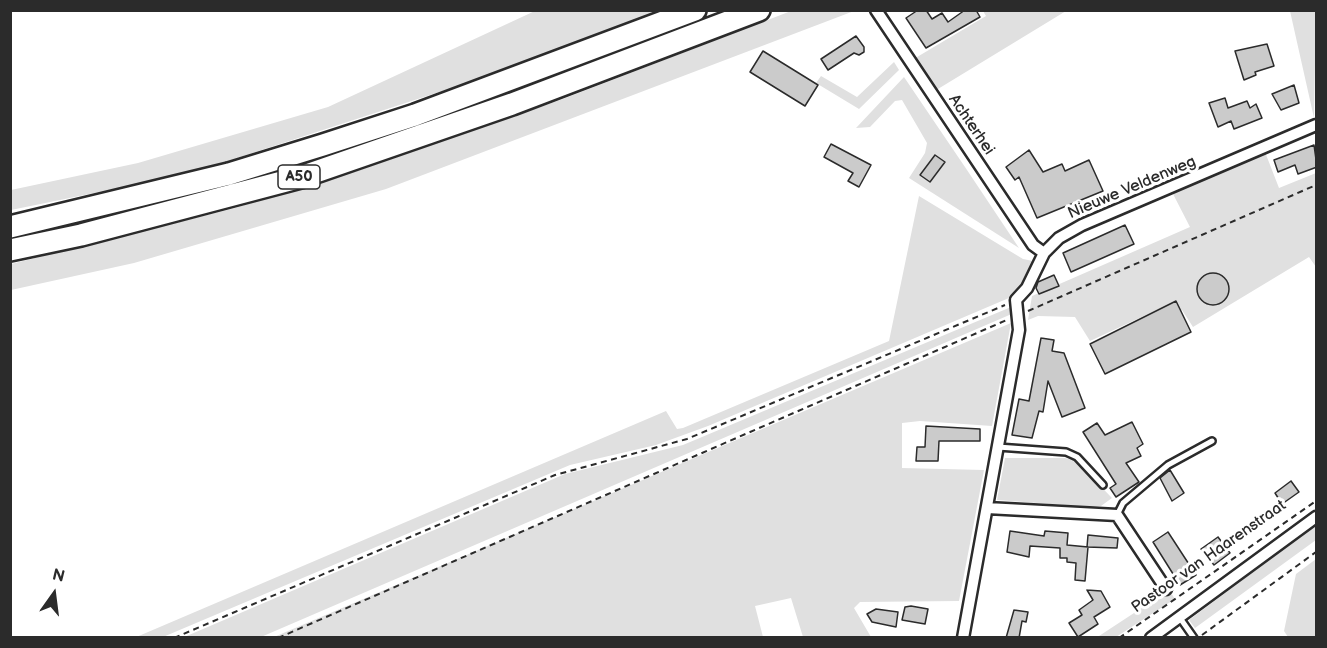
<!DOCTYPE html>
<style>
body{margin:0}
#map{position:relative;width:1327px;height:648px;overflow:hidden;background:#fff;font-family:"Balsamiq Sans",sans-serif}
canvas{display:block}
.frame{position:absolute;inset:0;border:12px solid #2b2b2b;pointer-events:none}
.north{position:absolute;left:24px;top:564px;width:60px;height:60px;-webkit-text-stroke:4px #fff;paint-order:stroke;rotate:14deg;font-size:16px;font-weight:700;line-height:24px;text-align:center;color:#2b2b2b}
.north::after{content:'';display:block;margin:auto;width:21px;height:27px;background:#2b2b2b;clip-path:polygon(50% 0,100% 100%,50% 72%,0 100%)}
</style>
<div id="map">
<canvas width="1327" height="648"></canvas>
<div class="frame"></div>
<div class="north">N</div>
</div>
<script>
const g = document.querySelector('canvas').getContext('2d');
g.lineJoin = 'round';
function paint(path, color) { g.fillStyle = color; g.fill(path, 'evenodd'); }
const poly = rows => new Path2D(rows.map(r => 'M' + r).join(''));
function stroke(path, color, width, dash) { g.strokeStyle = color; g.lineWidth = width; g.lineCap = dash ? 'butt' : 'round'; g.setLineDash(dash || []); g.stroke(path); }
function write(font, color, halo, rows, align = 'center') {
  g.font = font + ' "Balsamiq Sans",sans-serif'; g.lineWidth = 6; g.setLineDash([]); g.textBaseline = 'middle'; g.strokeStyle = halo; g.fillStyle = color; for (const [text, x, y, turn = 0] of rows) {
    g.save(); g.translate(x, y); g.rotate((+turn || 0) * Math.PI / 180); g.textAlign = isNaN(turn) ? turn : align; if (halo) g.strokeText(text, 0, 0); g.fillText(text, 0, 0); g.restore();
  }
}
paint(poly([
 [537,10,659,11,479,79,228,161,153,181,11,210,11,190,138,163,328,107],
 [791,11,854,11,386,189,134,263,11,290,11,264,235,208,357,171,563,99],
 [983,11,1066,11,933,92,912,60,986,16],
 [1290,11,1316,11,1314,118],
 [894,62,899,70,859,109,816,83,821,76,857,97],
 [904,77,967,170,1019,248,909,178,925,153,927,143,902,100,895,101,870,127,856,128],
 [1265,152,1279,188,1316,173,1316,267,1309,257,1193,327,1182,310,1169,318,1161,308,1090,341,1075,317,1038,316,1028,320,1032,296,1190,227,1172,192],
 [919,196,1023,259,1033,261,1016,295,708,426,656,445,570,465,163,637,134,638,666,411,677,429,683,428,889,341],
 [1011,307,1014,313,261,637,182,638,565,474,683,445],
 [1011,323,992,426,920,421,902,423,902,468,984,470,959,601,860,602,854,608,871,637,803,637,791,598,755,606,763,637,274,637],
 [1005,458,1065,458,1076,461,1112,498,1101,506,1091,507,997,500],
 [1316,525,1316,540,1195,628,1189,620],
 [1316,559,1316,637,1288,637,1284,631,1296,574],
 [1169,590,1175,599,1116,637,1096,638]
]), '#e0e0e0');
const building = poly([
 [918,10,926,10,932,19,942,13,948,22,965,10,976,10,980,17,926,48,906,18,918,10],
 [856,36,864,47,864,52,859,55,854,53,828,70,821,59,856,36],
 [1267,44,1274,66,1255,72,1256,75,1244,80,1235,51,1267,44],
 [763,51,818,85,805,106,750,72,763,51],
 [1294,85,1299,103,1281,110,1272,94,1294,85],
 [1225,98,1228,108,1247,101,1250,108,1256,104,1262,118,1234,129,1231,121,1218,127,1209,103,1225,98],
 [831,144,871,165,859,187,848,181,853,173,824,157,831,144],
 [1314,145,1317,167,1298,174,1295,165,1278,172,1274,160,1314,145],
 [1029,150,1043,172,1062,164,1065,171,1089,160,1103,191,1037,218,1019,177,1015,180,1006,167,1029,150],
 [935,155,945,162,930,182,920,175,935,155],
 [1125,225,1134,244,1071,272,1063,253,1125,225],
 '1197 289a16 16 0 1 1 32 0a16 16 0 1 1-32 0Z',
 [1054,275,1059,286,1039,294,1036,288,1038,282,1054,275],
 [1176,301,1191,332,1105,374,1090,344,1176,301],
 [1041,338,1054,340,1052,351,1064,353,1085,408,1062,417,1048,381,1043,412,1039,411,1032,438,1012,435,1019,399,1029,401,1041,338],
 [1132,422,1143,444,1137,448,1141,456,1126,463,1139,482,1116,497,1110,488,1116,484,1083,432,1097,423,1105,435,1132,422],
 [926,426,980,429,980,441,939,441,938,461,916,461,917,447,925,447,926,426],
 [1170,470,1184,493,1172,501,1160,478,1170,470],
 [1291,481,1299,492,1282,504,1275,493,1291,481],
 [1010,531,1044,536,1045,531,1068,533,1067,545,1088,547,1085,581,1075,580,1076,563,1067,562,1067,558,1060,558,1060,548,1030,546,1029,557,1007,552,1010,531],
 [1168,532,1196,575,1180,585,1153,542,1168,532],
 [1088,535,1118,538,1117,548,1087,547,1088,535],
 [1218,537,1230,553,1214,565,1201,549,1218,537],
 [1087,590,1101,591,1110,607,1094,617,1098,624,1078,637,1069,623,1082,615,1079,610,1093,600,1087,590],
 [911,606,928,609,925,624,902,620,905,607,911,606],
 [876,609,898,612,896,627,872,622,867,614,876,609],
 [1014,610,1028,612,1026,622,1022,621,1019,638,1006,638,1014,610]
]);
paint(building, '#cbcbcb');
stroke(building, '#2b2b2b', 1.5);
const service = poly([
 [998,447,1066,452,1077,457,1103,485],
 [1117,515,1123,503,1168,465,1212,441],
 [1180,618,1194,638]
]);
const minor = poly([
 [876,10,1033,245,1044,253],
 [987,508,1117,515,1166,589],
 [963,638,1019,330,1016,300,1027,288,1044,253,1059,238,1082,225,1316,125],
 [1151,638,1316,517]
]);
const motorway = poly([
 [10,227,229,174,323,145,415,115,695,10],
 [10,250,81,235,301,177,512,104,759,10]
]);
stroke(service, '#2b2b2b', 10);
stroke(minor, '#2b2b2b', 15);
stroke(motorway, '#2b2b2b', 26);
stroke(poly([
 [1028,311,1316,185],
 [1202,635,1316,552],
 [174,638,555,475,687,439,1005,305],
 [278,638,1009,319],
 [1119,638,1316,501]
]), '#2b2b2b', 2, [6, 4.5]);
stroke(service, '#fff', 5);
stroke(minor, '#fff', 10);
stroke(motorway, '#fff', 21);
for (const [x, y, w] of [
 [299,177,42]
]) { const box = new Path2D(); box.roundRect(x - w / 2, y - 12, w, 24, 4.5); g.fillStyle = '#fff'; g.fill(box); stroke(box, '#2b2b2b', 1.5); }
write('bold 15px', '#2b2b2b', null, [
 ["A50",299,177]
]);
write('16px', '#2b2b2b', '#fff', [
 ["Achterhei",971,125,56],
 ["Nieuwe Veldenweg",1132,188,-23],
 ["Pastoor van Haarenstraat",1209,557,-35]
]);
</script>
